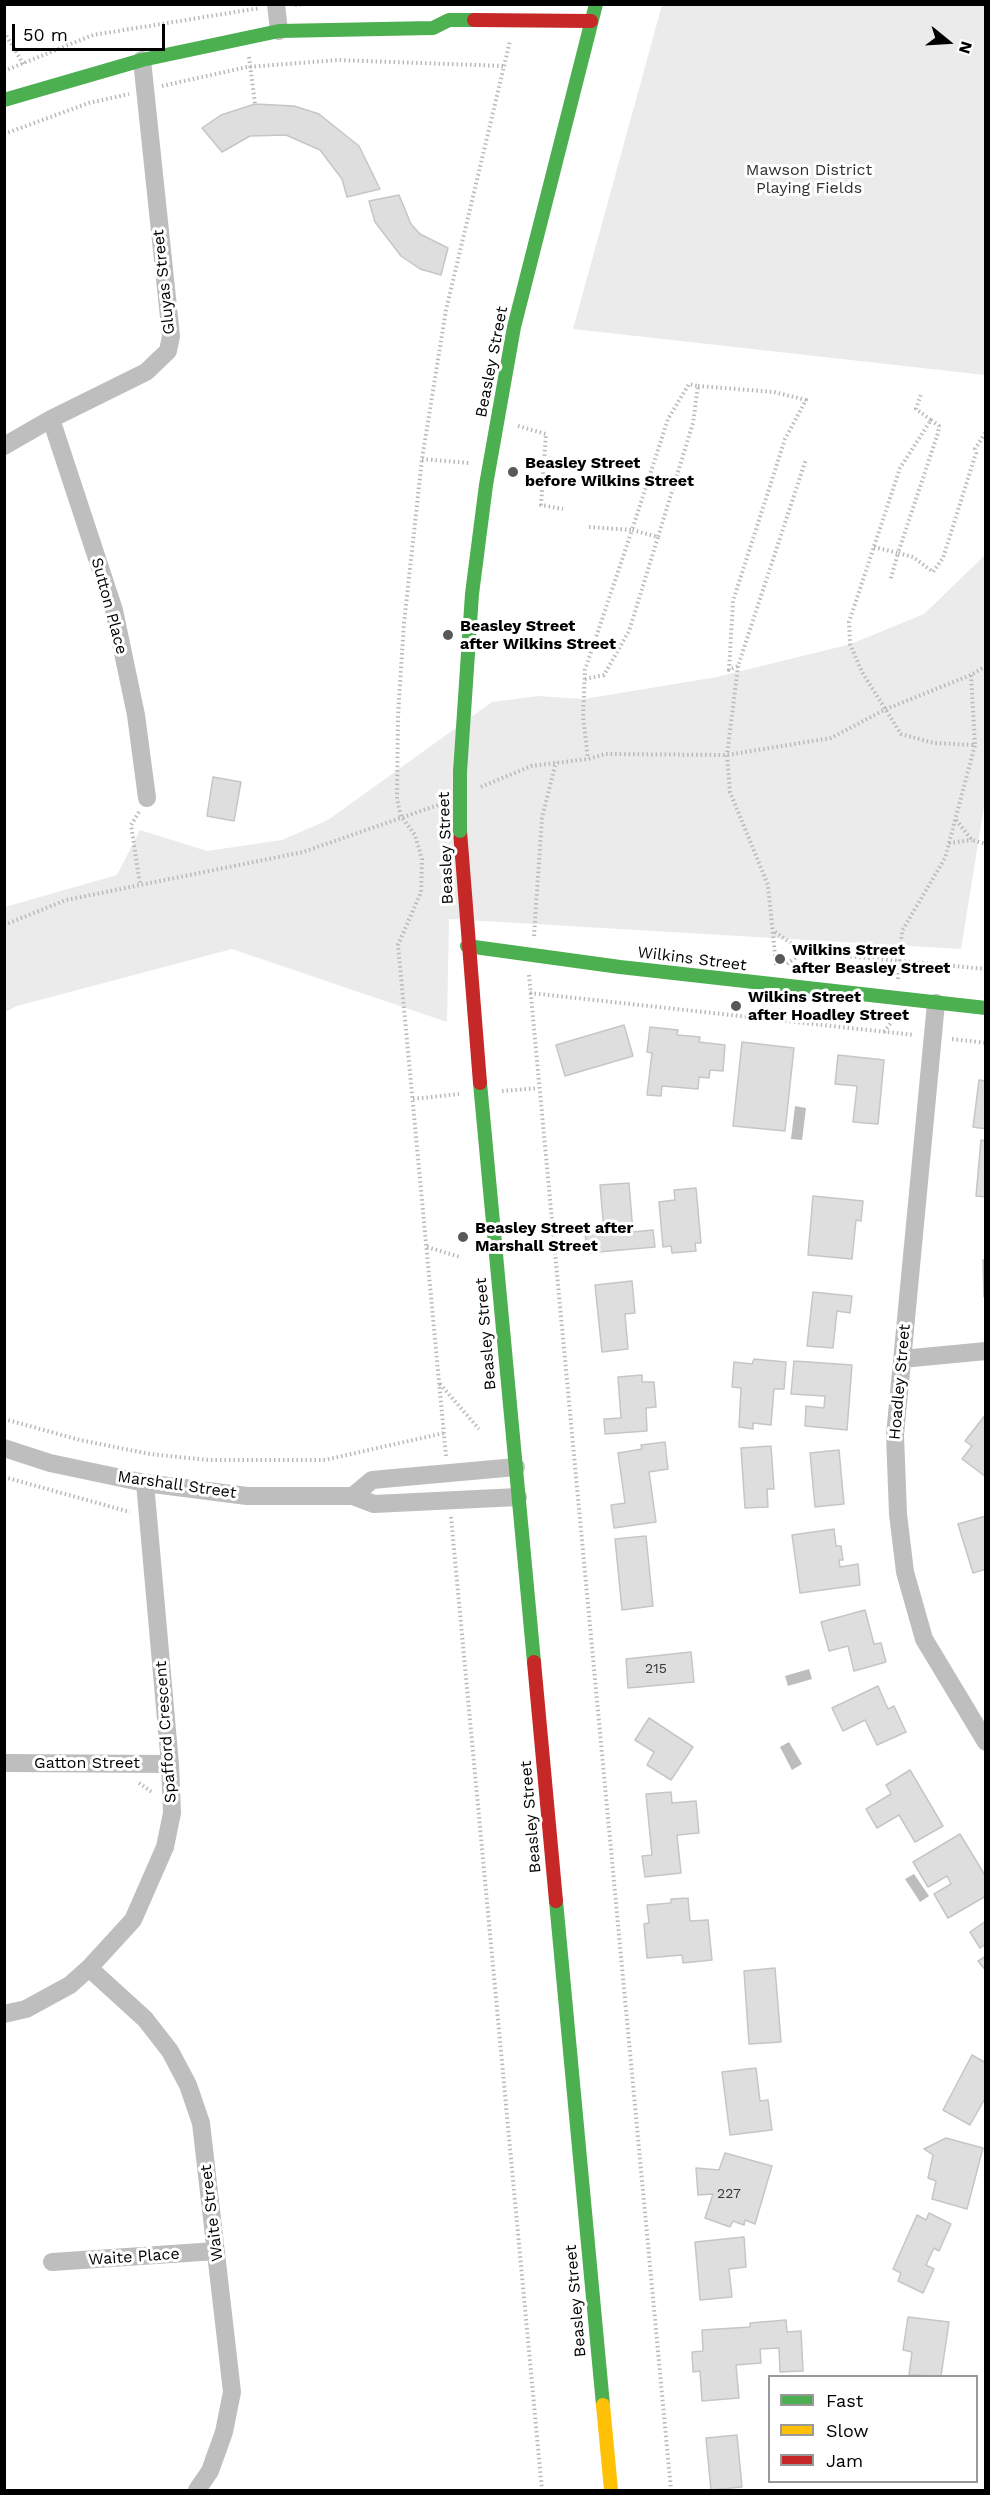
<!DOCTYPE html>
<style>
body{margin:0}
#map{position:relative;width:990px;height:2495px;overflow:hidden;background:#fff;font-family:"Work Sans",sans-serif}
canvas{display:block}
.frame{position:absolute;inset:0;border:6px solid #000;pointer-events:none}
.legend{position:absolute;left:768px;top:2375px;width:210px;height:108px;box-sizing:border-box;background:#fff;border:2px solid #999;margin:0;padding:8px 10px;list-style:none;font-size:18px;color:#000}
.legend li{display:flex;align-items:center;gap:12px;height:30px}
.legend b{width:30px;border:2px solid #999}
.north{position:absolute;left:918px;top:12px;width:60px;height:60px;-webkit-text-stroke:4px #fff;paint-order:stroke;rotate:108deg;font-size:16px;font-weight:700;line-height:24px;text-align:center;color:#000}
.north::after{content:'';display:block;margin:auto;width:21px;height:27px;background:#000;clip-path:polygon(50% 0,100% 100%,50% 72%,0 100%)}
.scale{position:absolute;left:12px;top:24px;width:153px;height:27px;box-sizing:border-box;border:3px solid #000;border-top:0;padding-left:8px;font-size:18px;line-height:21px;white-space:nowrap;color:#000;-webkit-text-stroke:4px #fff;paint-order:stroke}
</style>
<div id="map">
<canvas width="990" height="2495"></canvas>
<div class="frame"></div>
<ul class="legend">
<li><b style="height:8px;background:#4caf50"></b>Fast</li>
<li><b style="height:8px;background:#ffc107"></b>Slow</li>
<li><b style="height:8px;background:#c62828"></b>Jam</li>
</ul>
<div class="north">N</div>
<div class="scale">50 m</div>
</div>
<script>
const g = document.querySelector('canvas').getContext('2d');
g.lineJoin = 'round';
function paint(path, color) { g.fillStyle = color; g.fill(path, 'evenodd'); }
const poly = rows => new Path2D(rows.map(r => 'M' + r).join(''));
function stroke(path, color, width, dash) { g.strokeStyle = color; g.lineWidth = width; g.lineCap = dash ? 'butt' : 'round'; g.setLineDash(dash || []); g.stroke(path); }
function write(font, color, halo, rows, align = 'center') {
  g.font = font + ' "Work Sans",sans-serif'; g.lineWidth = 6; g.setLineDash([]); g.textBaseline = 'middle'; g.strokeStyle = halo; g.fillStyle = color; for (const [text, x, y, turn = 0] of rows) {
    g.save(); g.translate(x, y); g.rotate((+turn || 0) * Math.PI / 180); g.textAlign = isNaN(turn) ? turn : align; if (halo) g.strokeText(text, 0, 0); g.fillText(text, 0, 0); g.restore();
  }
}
paint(poly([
 [662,5,985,5,985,375,573,329],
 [985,555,985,800,961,949,449,919,447,1022,232,949,17,1006,5,1012,5,907,117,875,140,830,207,851,282,840,328,820,492,702,538,696,584,699,717,677,851,644,924,614]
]), '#ebebeb');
paint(poly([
 [795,1106,806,1108,802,1140,791,1139],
 [809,1669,812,1679,788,1686,785,1676],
 [789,1742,802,1764,792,1770,780,1747],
 [914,1874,929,1896,920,1902,905,1879]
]), '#bdbdbd');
const building = poly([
 [255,104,294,106,319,114,359,146,380,189,347,197,342,179,320,150,286,135,250,136,222,152,202,128,221,115,255,104],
 [399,195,411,224,420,234,448,248,441,275,420,269,401,256,375,222,369,201,399,195],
 [213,777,241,782,234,821,207,816,213,777],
 [624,1025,633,1056,565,1076,556,1045,624,1025],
 [650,1027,678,1030,677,1035,700,1037,699,1042,725,1045,723,1071,710,1070,709,1078,699,1077,698,1089,662,1086,661,1096,647,1095,652,1053,647,1052,650,1027],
 [742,1042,794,1048,785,1131,733,1126,742,1042],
 [838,1055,884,1060,878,1124,853,1122,857,1086,835,1084,838,1055],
 [979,1080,986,1081,986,1129,973,1127,979,1080],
 [981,1140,986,1141,986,1197,976,1196,981,1140],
 [629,1183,633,1232,653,1230,655,1247,587,1253,585,1233,604,1231,600,1185,629,1183],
 [696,1188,701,1243,695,1243,696,1251,672,1253,671,1246,663,1247,659,1202,675,1200,674,1190,696,1188],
 [813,1196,863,1201,861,1221,856,1220,852,1259,808,1255,813,1196],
 [983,1260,986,1260,986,1297,984,1297,983,1260],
 [632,1281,635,1313,625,1314,628,1349,602,1352,595,1285,632,1281],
 [813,1292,852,1296,850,1313,837,1311,833,1348,807,1346,813,1292],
 [754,1359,786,1362,784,1389,774,1389,771,1425,753,1423,753,1429,739,1427,741,1388,732,1387,734,1362,752,1364,754,1359],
 [794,1361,852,1365,847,1430,805,1426,806,1406,824,1408,825,1396,791,1394,794,1361],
 [642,1375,642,1382,654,1382,656,1407,646,1408,647,1431,605,1434,604,1419,621,1418,618,1377,642,1375],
 [986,1414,986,1477,962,1459,972,1446,965,1441,986,1414],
 [665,1442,668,1469,649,1472,656,1522,614,1528,611,1505,625,1503,618,1453,642,1449,641,1445,665,1442],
 [771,1446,774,1489,767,1489,768,1507,745,1508,741,1448,771,1446],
 [839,1450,844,1504,815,1507,810,1453,839,1450],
 [986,1516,986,1569,973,1573,958,1524,986,1516],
 [834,1529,836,1546,841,1546,843,1560,839,1560,840,1567,858,1564,860,1585,800,1593,792,1535,834,1529],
 [646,1536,653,1606,622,1610,615,1539,646,1536],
 [865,1610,874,1644,881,1643,886,1662,854,1671,848,1646,829,1651,821,1622,865,1610],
 [691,1652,694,1682,628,1688,626,1659,691,1652],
 [878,1686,888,1709,894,1706,906,1732,877,1745,865,1720,843,1731,832,1708,878,1686],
 [649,1718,693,1747,671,1780,647,1765,654,1752,635,1740,649,1718],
 [910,1770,943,1826,915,1842,899,1815,877,1828,866,1809,891,1794,886,1785,910,1770],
 [671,1792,672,1803,696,1801,699,1833,677,1835,681,1873,645,1877,642,1856,652,1855,646,1794,671,1792],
 [960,1834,986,1877,986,1896,948,1918,934,1894,951,1884,947,1876,928,1887,913,1862,960,1834],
 [688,1898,690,1921,708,1920,712,1960,683,1963,682,1955,647,1958,644,1924,649,1923,647,1905,671,1903,671,1899,688,1898],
 [986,1921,986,1944,980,1948,970,1932,986,1921],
 [986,1956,986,1971,978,1961,986,1956],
 [775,1968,781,2042,749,2044,744,1971,775,1968],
 [972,2055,986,2063,986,2097,970,2125,943,2110,972,2055],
 [756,2068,760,2101,768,2100,772,2130,730,2135,722,2072,756,2068],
 [946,2138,983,2148,967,2209,932,2199,936,2181,928,2178,933,2155,924,2149,946,2138],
 [725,2153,772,2166,755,2224,745,2220,744,2225,733,2221,730,2227,705,2218,713,2194,698,2195,696,2168,719,2170,725,2153],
 [929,2213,951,2224,939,2251,934,2248,926,2265,934,2269,923,2293,898,2281,901,2273,893,2269,917,2215,926,2220,929,2213],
 [744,2237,746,2267,729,2269,732,2297,700,2300,695,2242,744,2237],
 [908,2317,949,2322,941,2376,909,2375,912,2352,903,2350,908,2317],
 [786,2320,787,2332,801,2331,803,2371,780,2372,779,2348,760,2349,761,2363,736,2365,739,2398,702,2401,700,2371,693,2372,692,2352,703,2351,702,2330,750,2327,750,2323,786,2320],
 [737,2435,742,2487,711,2490,706,2438,737,2435]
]);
paint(building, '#dedede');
stroke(building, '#c6c6c6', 1.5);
stroke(poly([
 [295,5,306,4],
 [4,32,24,65],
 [249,57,255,104],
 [4,71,93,35,260,8],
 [162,86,247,67,338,60,504,66],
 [4,134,89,103,129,94],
 [698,386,774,392,806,400,785,439,733,601,729,670,738,666,806,459],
 [931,420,939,426,938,433,898,553,913,557,933,572,943,558,976,453,975,449,986,432],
 [518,426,546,434,541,505,563,509],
 [422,459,469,463],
 [589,527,632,530,668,419,689,384,698,386,693,423,658,537],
 [874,547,898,553,890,581],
 [738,666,727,755,730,792,768,885,776,965],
 [971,675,975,745],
 [585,679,604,675,629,631,658,537,632,530,585,670,583,717,588,759],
 [481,787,531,766,588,759,605,754,727,755,831,738,886,709,971,675,986,666],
 [139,812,131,825,140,884],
 [956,820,972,840,986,844],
 [949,843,972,840],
 [4,925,66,900,303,852,438,805],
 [775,932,803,952],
 [534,936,542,818,556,762],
 [787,964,803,952,986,969],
 [529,975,671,2490],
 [898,979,902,931,945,858,975,745,934,743,901,734,862,672,850,644,849,622,900,468,931,420,916,409,921,394],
 [530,993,914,1035],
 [884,1032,894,1019],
 [952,1039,986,1043],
 [502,1091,538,1088],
 [413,1099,459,1094],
 [427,1247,460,1257],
 [440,1384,479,1429],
 [4,1419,80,1440,150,1454,208,1460,325,1460,444,1433],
 [446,1456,398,945,421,892,422,859,415,835,401,816,397,799,398,716,404,623,422,459,446,310,510,41],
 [4,1477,130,1512],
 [451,1517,542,2490],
 [139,1783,153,1793]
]), '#b9b9b9', 4, [1.5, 3]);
stroke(poly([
 [276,4,279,31],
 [51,419,114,610,136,715,147,798],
 [4,446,51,419,146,372,168,351,171,336,142,60],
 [936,1003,895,1435,898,1514,905,1572,924,1639,986,1742],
 [902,1359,986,1351],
 [4,1448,50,1463,145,1483,247,1496,353,1496,374,1504,518,1497],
 [353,1496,372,1480,516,1467],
 [4,1763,170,1764],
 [89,1968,145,2019,170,2051,188,2085,201,2123,232,2392,224,2432,210,2471,197,2490],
 [4,2014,26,2009,70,1985,89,1968,133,1920,165,1847,172,1813,170,1764,145,1483],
 [52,2262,216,2251]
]), '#bebebe', 18);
stroke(poly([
 [4,100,142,60,279,31,433,28,449,20,474,20],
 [460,772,472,594,486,485,514,327,596,4],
 [467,946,620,967,986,1008],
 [480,1083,534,1662],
 [556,1901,603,2405]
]), '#4caf50', 14);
stroke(poly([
 [603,2405,611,2490]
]), '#ffc107', 14);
stroke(poly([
 [474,20,591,21],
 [460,831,480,1083],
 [534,1662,556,1901]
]), '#c62828', 14);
stroke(poly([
 [460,772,460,831]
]), '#4caf50', 14);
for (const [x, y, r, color] of [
 [513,472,6,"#595959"],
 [448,635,6,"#595959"],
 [780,959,6,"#595959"],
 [736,1006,6,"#595959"],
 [463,1237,6,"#595959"]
]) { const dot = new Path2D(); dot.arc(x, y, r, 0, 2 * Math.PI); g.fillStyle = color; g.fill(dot); stroke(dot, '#fff', 2); }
write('14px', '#383838', null, [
 ["215",656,1669],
 ["227",729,2194]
]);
write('16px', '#313131', '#fff', [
 ["Mawson District",809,170],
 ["Playing Fields",809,188]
]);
write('16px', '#000', '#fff', [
 ["Gluyas Street",164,282,-96],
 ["Beasley Street",492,362,-79],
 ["Sutton Place",109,606,75],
 ["Beasley Street",446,848,-92],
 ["Wilkins Street",692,959,7],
 ["Beasley Street",486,1334,-95],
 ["Hoadley Street",900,1382,-85],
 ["Marshall Street",177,1485,8],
 ["Spafford Crescent",166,1732,-94],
 ["Gatton Street",87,1763],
 ["Beasley Street",531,1817,-95],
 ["Waite Street",212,2213,-97],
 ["Waite Place",134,2257,-4],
 ["Beasley Street",576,2301,-95]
]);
write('bold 16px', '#000', '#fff', [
 ["Beasley Street",525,463],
 ["before Wilkins Street",525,481],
 ["Beasley Street",460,626],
 ["after Wilkins Street",460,644],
 ["Wilkins Street",792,950],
 ["after Beasley Street",792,968],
 ["Wilkins Street",748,997],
 ["after Hoadley Street",748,1015],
 ["Beasley Street after",475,1228],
 ["Marshall Street",475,1246]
], 'left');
</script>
